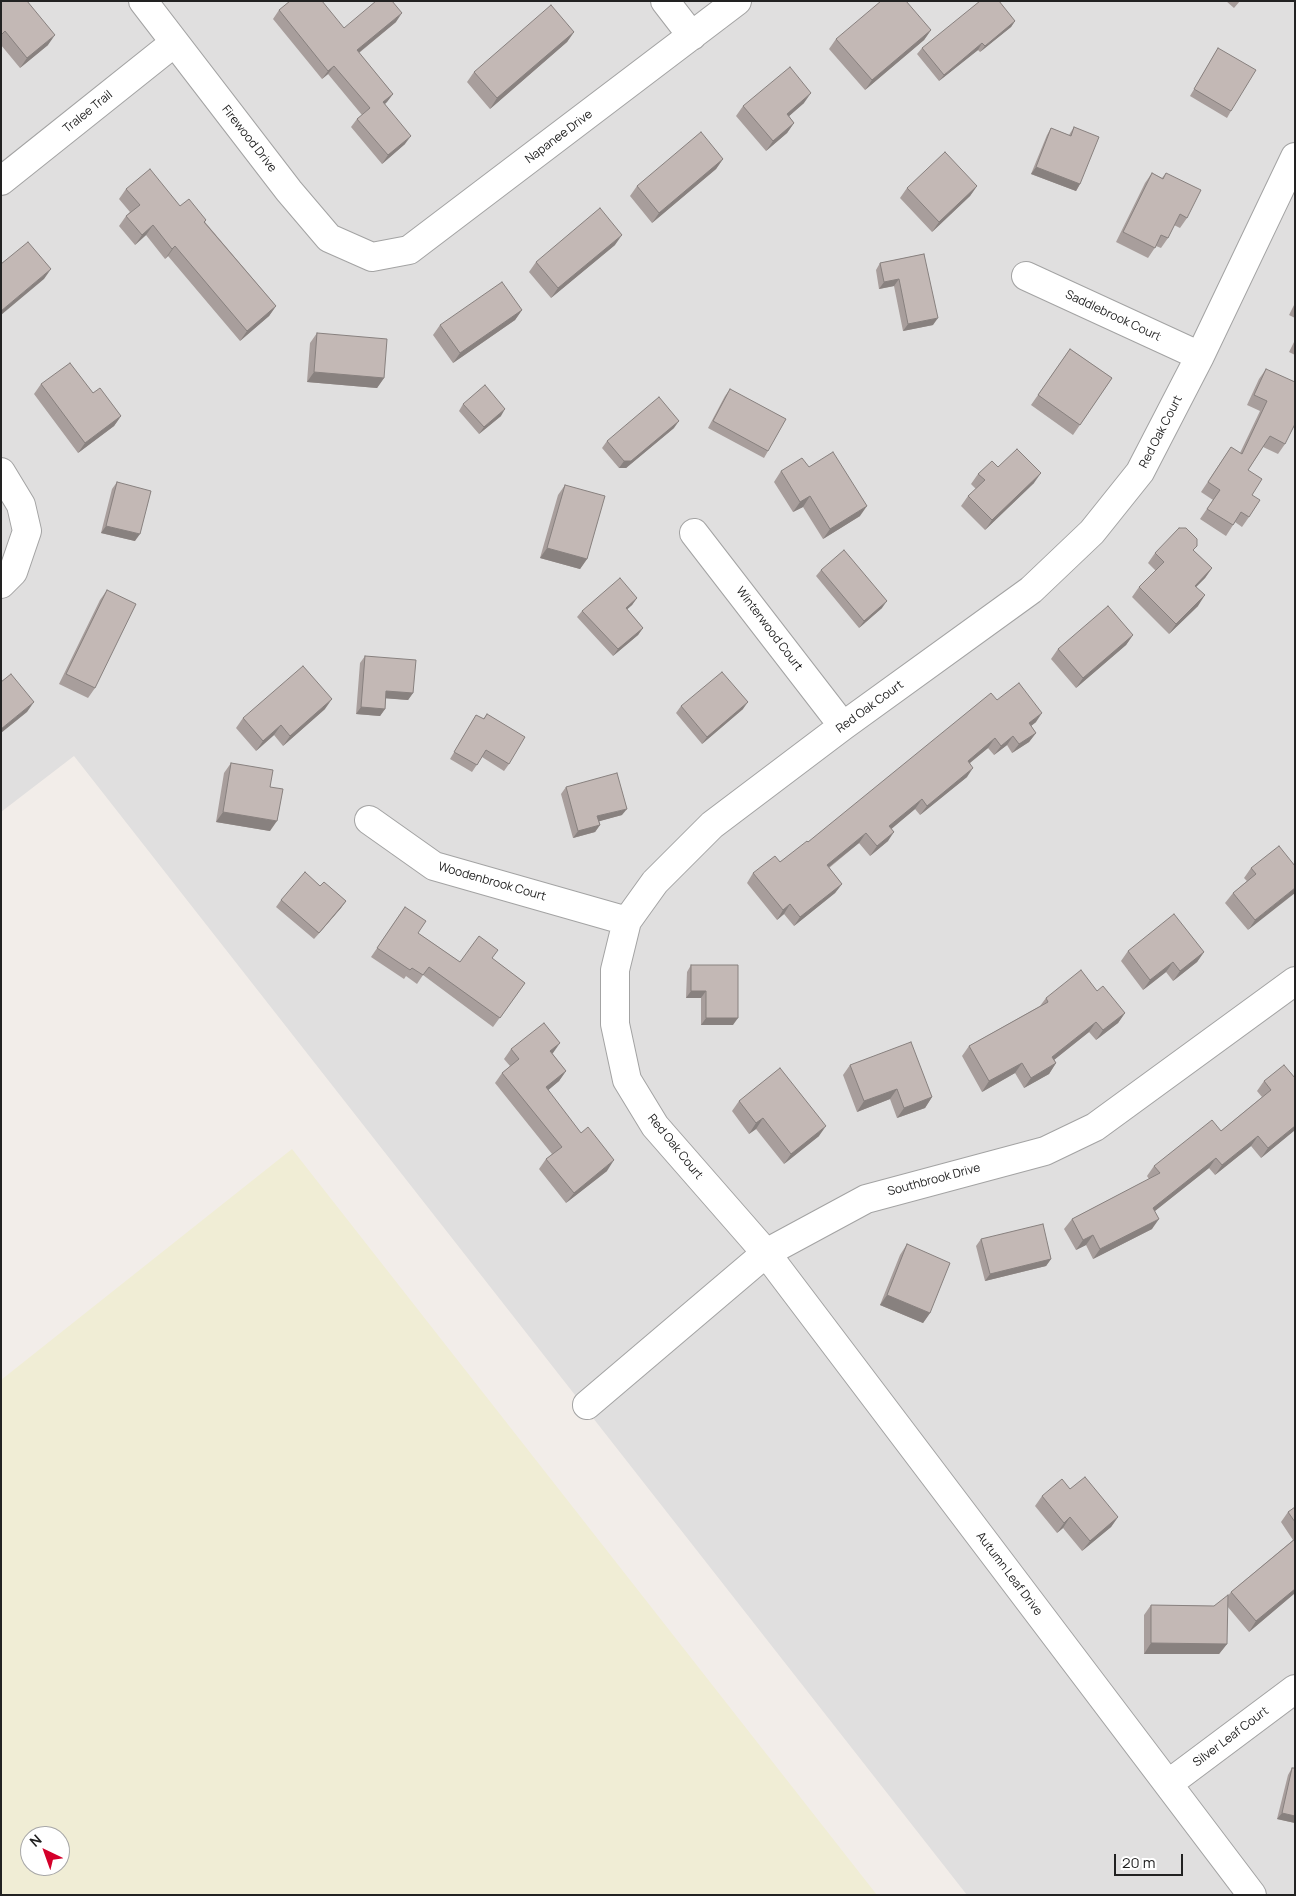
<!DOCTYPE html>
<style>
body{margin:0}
#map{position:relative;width:1296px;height:1896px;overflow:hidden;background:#f2ede9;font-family:Manrope,sans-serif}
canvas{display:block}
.frame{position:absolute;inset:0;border:2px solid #222;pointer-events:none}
.north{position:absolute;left:20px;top:1826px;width:50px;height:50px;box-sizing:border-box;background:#fff;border:1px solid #a7a7a7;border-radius:50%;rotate:318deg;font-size:14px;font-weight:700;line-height:20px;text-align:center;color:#222}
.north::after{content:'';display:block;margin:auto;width:18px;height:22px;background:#d4002a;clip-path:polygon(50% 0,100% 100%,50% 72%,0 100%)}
.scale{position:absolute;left:1114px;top:1854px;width:69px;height:22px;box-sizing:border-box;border:2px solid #222;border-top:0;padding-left:6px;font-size:15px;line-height:18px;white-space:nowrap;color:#222;-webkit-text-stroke:4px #fff;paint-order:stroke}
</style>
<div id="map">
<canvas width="1296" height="1896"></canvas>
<div class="frame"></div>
<div class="north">N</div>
<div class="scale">20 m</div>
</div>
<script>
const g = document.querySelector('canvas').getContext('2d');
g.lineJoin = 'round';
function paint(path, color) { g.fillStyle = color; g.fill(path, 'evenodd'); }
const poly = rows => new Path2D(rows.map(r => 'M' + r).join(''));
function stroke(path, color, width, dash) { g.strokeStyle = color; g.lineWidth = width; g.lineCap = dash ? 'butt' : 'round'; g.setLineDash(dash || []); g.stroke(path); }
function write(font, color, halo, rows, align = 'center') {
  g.font = font + ' Manrope,sans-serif'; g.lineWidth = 4; g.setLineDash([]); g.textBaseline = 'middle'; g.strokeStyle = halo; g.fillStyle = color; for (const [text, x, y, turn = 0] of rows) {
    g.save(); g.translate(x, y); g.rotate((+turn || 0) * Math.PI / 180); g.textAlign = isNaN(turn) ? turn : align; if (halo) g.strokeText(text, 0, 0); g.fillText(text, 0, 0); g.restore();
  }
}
paint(poly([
 [1,1,1295,1,1295,1895,967,1895,74,756,1,812]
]), '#e0dfdf');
paint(poly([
 [292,1149,877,1895,1,1895,1,1380],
 [30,1836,60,1836,60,1866,30,1866]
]), '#f0edd5');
const minor = poly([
 [143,1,289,191,329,238,372,257,409,250,737,1],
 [665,1,692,36],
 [1,181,174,43],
 [1026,276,1200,356],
 [1,472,21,505,27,531,13,572,1,584],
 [694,533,843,726],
 [369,820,434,866,627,921],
 [587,1405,766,1253,866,1199,1045,1151,1095,1127,1295,981],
 [1168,1784,1295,1689],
 [1252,1895,766,1253,655,1126,627,1080,615,1024,615,970,627,921,655,882,712,825,843,726,1031,590,1092,532,1140,472,1200,356,1295,157]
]);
stroke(minor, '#a3a3a3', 30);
stroke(minor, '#fff', 28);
paint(poly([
 [1,1,48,45,20,68,1,45],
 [1226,1,1240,1,1234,8],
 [279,10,344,28,396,22,359,53,393,94,385,104,405,144,382,164,351,127,357,119,362,115,328,74,322,79,273,19],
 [1015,21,1011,27,980,52,978,50,939,81,917,54,922,48],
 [931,30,924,40,865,90,829,49,836,39],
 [574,32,567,42,490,109,467,82,474,72],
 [1218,48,1231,111,1227,118,1190,96],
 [804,103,789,116,794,123,787,133,766,151,736,116,743,106],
 [1074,127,1080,184,1076,191,1031,174,1047,135,1051,128,1069,135],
 [723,159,716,169,652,223,630,196,637,186],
 [1152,173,1162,178,1166,173,1187,218,1180,228,1174,225,1168,238,1161,248,1156,246,1148,258,1116,242,1145,183],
 [977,186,970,196,932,232,900,198,907,188],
 [126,189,180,206,206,220,205,222,276,306,269,316,240,341,168,256,165,259,146,235,135,245,119,226,126,216,130,212,119,199],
 [615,245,551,298,529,272,536,262],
 [924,254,933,325,903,331,894,286,879,289,876,270,880,263],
 [1295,303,1295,318,1289,315],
 [522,310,515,320,453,363,433,335,440,325],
 [317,333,384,378,377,388,307,382,310,343],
 [1295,340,1295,355,1289,352],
 [1070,349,1112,378,1073,435,1031,405],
 [1266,369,1285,444,1278,454,1263,447,1248,470,1252,495,1249,517,1242,527,1235,522,1226,536,1200,519,1213,500,1201,492,1231,447,1240,453,1260,411,1247,405,1259,379],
 [41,384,93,393,121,416,114,426,78,453,34,394],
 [730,389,768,451,764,458,708,428,725,396],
 [463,404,501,416,479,434,459,411],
 [674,428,626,468,619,468,602,448,607,441],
 [809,467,860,516,823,539,803,507,793,512,774,482,781,471],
 [998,467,1034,483,985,530,961,506,968,496,976,489,971,484,978,474],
 [117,482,135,541,101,533,112,489],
 [565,485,587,559,580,569,540,558,558,495],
 [1194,551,1212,568,1205,578,1196,587,1198,606,1169,634,1132,597,1139,587,1156,571,1148,563,1155,553],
 [821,570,882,608,859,628,816,576],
 [107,590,95,688,88,698,59,684,100,600],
 [637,598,632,605,627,609,643,628,638,635,613,656,577,617,582,611],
 [1133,635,1126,645,1076,688,1051,659,1058,649],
 [365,656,413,693,408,700,386,698,385,709,380,716,356,714,360,663],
 [997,700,1036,722,1031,726,1036,733,1029,742,1012,753,1007,745,994,755,988,748,970,763,967,777,920,815,915,809,891,829,888,841,870,856,859,843,829,868,842,884,835,893,794,926,784,914,777,920,747,883,753,873,780,862,808,842],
 [681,706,743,709,702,744,676,713],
 [325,709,283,746,274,735,256,751,236,728,243,718],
 [487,714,509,764,504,771,482,757,472,772,450,759,476,715,483,719],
 [231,763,270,831,216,822,224,773],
 [566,787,622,815,599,821,600,825,595,832,573,838,561,794],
 [1295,866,1248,930,1225,903,1233,893,1247,881,1244,878,1251,868],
 [320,886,346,901,341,908,314,939,276,907,281,900],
 [405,907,418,933,460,962,493,959,525,983,493,1027,423,975,417,984,406,976,404,979,371,957],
 [1128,951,1204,952,1197,962,1173,981,1166,972,1143,990,1121,961],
 [691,965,733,1025,701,1025,701,998,686,998,687,972],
 [1097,991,1125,1013,1118,1023,1096,1040,1089,1032,1054,1060,1056,1063,1049,1074,1024,1088,1015,1073,982,1092,962,1056,969,1046,1040,1006,1046,998],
 [511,1049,552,1053,566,1071,559,1081,548,1090,607,1171,566,1203,539,1169,546,1159,552,1154,495,1083,502,1073,510,1066,504,1059],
 [850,1065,932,1097,925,1108,897,1118,890,1099,857,1112,843,1075],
 [1295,1078,1295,1130,1261,1158,1251,1146,1215,1175,1209,1168,1155,1211,1152,1229,1093,1259,1086,1245,1076,1250,1064,1229,1072,1219,1149,1179,1147,1176,1154,1166,1221,1131,1262,1097,1257,1091,1264,1081],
 [739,1101,819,1136,784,1164,756,1129,749,1134,732,1111],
 [981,1239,1051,1259,1046,1266,985,1281,976,1246],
 [907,1244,930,1313,923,1323,880,1305,900,1255],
 [1070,1489,1118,1517,1111,1527,1082,1551,1063,1528,1057,1533,1035,1506,1042,1496],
 [1295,1507,1295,1593,1249,1632,1227,1606,1227,1644,1219,1654,1144,1654,1144,1615,1151,1605,1214,1606,1227,1597,1231,1592,1293,1540,1281,1522,1288,1512],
 [1292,1768,1295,1823,1277,1819,1288,1775]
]), '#a89e9c');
paint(poly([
 [402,13,396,22,351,59,357,50],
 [1015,21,1011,27,980,52,985,46],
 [931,30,924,40,865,90,872,80],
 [574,32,567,42,490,109,497,98],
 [55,35,48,45,20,68,27,58],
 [982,43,978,50,939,81,944,75],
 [334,66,328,74,322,79,328,71],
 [811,93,804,103,780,124,787,114],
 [393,94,387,102,377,111,383,102],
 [794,123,787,133,766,151,773,141],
 [411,136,405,144,382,164,388,155],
 [723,159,716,169,652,223,659,213],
 [1036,167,1080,184,1076,191,1031,174],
 [977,186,970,196,932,232,939,222],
 [153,225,146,235,135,245,142,235],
 [622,235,615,245,551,298,558,288],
 [175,246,168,256,165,259,172,249],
 [51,269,44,279,1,315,1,311],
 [899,279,894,286,879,289,884,282],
 [276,306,269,316,240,341,247,331],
 [522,310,515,320,453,363,460,353],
 [938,318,933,325,903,331,908,324],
 [314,372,384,378,377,388,307,382],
 [505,409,501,416,479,434,484,427],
 [121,416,114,426,78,453,85,443],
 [679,421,674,428,626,468,619,468,624,461],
 [1041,473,1034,483,985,530,992,520],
 [810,496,803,507,793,512,800,502],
 [867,506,860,516,823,539,830,529],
 [106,526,140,534,135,541,101,533],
 [547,548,587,559,580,569,540,558],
 [1212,568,1205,578,1187,596,1195,586],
 [1205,595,1198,606,1169,634,1176,624],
 [637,598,632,605,621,615,626,608],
 [887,601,882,608,859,628,864,621],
 [643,628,638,635,613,656,618,649],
 [1133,635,1126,645,1076,688,1083,678],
 [386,691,413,693,408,700,381,698],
 [332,699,325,709,283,746,290,736],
 [34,702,27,712,1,733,1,729],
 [748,702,743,709,702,744,707,737],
 [361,707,385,709,380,716,356,714],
 [1042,713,1036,722,1023,732,1029,723],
 [281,725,274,735,256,751,263,741],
 [1036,733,1029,742,1012,753,1019,744],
 [1013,736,1007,745,994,755,1001,746],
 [995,738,988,748,961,770,968,761],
 [973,768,967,777,920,815,927,806],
 [922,799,915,809,883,836,889,826],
 [627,809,622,815,593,823,597,816],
 [223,812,277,821,270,831,216,822],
 [600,825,595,832,573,838,578,831],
 [894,832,888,841,870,856,877,846],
 [866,833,859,843,820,874,827,865],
 [842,884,835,893,794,926,800,917],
 [1295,888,1295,893,1248,930,1255,920],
 [346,901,341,908,314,939,319,933],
 [790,904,784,914,777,920,783,910],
 [1204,952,1197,962,1173,981,1180,971],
 [1173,962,1166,972,1143,990,1150,980],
 [691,991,706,991,701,998,686,998],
 [1125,1013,1118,1023,1096,1040,1103,1030],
 [706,1018,738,1018,733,1025,701,1025],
 [1096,1022,1089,1032,1045,1067,1052,1057],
 [560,1043,553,1053,543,1061,550,1051],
 [1022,1063,1015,1073,982,1092,989,1081],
 [1056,1063,1049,1074,1024,1088,1031,1078],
 [566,1071,559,1081,539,1098,546,1087],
 [897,1089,890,1099,857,1112,864,1101],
 [932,1097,925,1108,897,1118,904,1108],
 [763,1118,756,1129,749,1134,756,1123],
 [826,1126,819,1136,784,1164,791,1154],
 [1295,1126,1295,1130,1261,1158,1268,1148],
 [1258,1136,1251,1146,1215,1175,1222,1165],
 [1216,1158,1209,1168,1146,1218,1153,1208],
 [614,1160,607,1171,566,1203,574,1193],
 [1159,1219,1152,1229,1093,1259,1100,1249],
 [1093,1235,1086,1245,1076,1250,1083,1240],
 [1051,1259,1046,1266,985,1281,990,1274],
 [887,1295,930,1313,923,1323,880,1305],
 [1070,1517,1063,1528,1057,1533,1064,1523],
 [1118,1517,1111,1527,1082,1551,1090,1541],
 [1295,1589,1295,1593,1249,1632,1256,1621],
 [1151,1643,1227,1644,1219,1654,1144,1654],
 [1282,1813,1295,1816,1295,1823,1277,1819]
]), '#88817f');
const building = poly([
 [1,1,27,1,55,35,27,58,5,31,1,35,1,1],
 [290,1,322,1,344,28,376,1,392,1,402,13,357,50,393,94,383,102,411,136,388,155,357,119,370,108,334,66,328,71,279,10,290,1],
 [881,1,906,1,931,30,872,80,836,39,881,1],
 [980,1,999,1,1015,21,985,46,982,43,944,75,922,48,980,1],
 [551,5,574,32,497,98,474,72,551,5],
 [1218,48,1256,70,1231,111,1194,89,1218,48],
 [790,67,811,93,787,114,794,123,773,141,743,106,790,67],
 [1074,127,1099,137,1080,184,1036,167,1051,128,1071,136,1074,127],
 [701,132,723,159,659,213,637,186,701,132],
 [945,152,977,186,939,222,907,188,945,152],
 [150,169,180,206,189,199,206,220,204,222,276,306,247,331,175,246,172,249,153,225,142,235,126,216,140,205,126,189,150,169],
 [1152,173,1163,179,1166,173,1201,190,1187,218,1180,214,1168,238,1161,235,1155,248,1123,232,1152,173],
 [600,208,622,235,558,288,536,262,600,208],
 [28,242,51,269,1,311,1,264,28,242],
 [924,254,938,318,908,324,899,279,884,282,880,263,924,254],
 [502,282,522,310,460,353,440,325,502,282],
 [317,333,387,339,384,378,314,372,317,333],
 [1070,349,1112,378,1080,425,1038,395,1070,349],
 [70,363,93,393,100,388,121,416,85,443,41,384,70,363],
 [1266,369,1295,382,1295,424,1285,444,1270,436,1248,470,1262,479,1252,495,1260,500,1249,517,1241,512,1233,525,1207,509,1220,490,1208,482,1231,447,1242,454,1267,401,1254,395,1266,369],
 [485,385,505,409,484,427,463,404,485,385],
 [730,389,786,419,768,451,713,421,730,389],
 [659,397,679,421,631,461,624,461,607,441,659,397],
 [1017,449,1041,473,992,520,968,496,985,480,978,474,992,461,998,467,1017,449],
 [833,452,867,506,830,529,810,496,800,502,781,471,802,458,809,467,833,452],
 [117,482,151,491,140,534,106,526,117,482],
 [565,485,605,496,587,559,547,548,565,485],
 [1179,528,1186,528,1197,539,1197,546,1193,550,1212,568,1195,586,1205,595,1176,624,1139,587,1164,562,1155,553,1179,528],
 [844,550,887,601,864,621,821,570,844,550],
 [620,578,637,598,626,608,643,628,618,649,582,611,620,578],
 [107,590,136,604,95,688,66,674,107,590],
 [1108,606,1133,635,1083,678,1058,649,1108,606],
 [365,656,416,660,413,693,386,691,385,709,361,707,365,656],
 [303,666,332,699,290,736,281,725,263,741,243,718,303,666],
 [722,672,748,702,707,737,681,706,722,672],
 [11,674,34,702,1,729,1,682,11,674],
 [1019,683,1042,713,1029,723,1036,733,1019,744,1013,736,1001,746,995,738,968,761,973,768,927,806,922,799,889,826,894,832,877,846,866,833,827,865,842,884,800,917,790,904,783,910,753,873,775,856,780,862,807,841,808,842,991,693,997,700,1019,683],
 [487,714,525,737,509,764,486,750,477,765,454,752,476,715,484,719,487,714],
 [231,763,273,770,270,787,283,789,277,821,223,812,231,763],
 [617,773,627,809,597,816,600,825,578,831,566,787,617,773],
 [1279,846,1295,866,1295,888,1255,920,1233,893,1256,874,1251,868,1279,846],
 [305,872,320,886,324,882,346,901,319,933,281,900,305,872],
 [405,907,426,921,418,933,460,962,479,936,498,950,492,958,525,983,500,1018,429,967,423,975,412,968,410,970,377,948,405,907],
 [1174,914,1204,952,1180,971,1173,962,1150,980,1128,951,1174,914],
 [691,965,738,965,738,1018,706,1018,706,991,691,991,691,965],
 [1081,970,1097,991,1103,986,1125,1013,1103,1030,1096,1022,1052,1057,1056,1063,1031,1078,1022,1063,989,1081,969,1046,1048,1002,1046,998,1081,970],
 [544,1023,560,1043,550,1051,566,1071,546,1087,581,1133,588,1127,614,1160,574,1193,546,1159,562,1147,502,1073,519,1059,511,1049,544,1023],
 [911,1042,932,1097,904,1108,897,1089,864,1101,850,1065,911,1042],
 [1284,1065,1295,1078,1295,1126,1268,1148,1258,1136,1222,1165,1216,1158,1153,1208,1159,1219,1100,1249,1093,1235,1083,1240,1072,1219,1160,1173,1154,1166,1212,1120,1221,1131,1271,1090,1264,1081,1284,1065],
 [780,1068,826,1126,791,1154,763,1118,756,1123,739,1101,780,1068],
 [1043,1224,1051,1259,990,1274,981,1239,1043,1224],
 [907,1244,950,1263,930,1313,887,1295,907,1244],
 [1085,1477,1118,1517,1090,1541,1070,1517,1064,1523,1042,1496,1062,1479,1070,1489,1085,1477],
 [1295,1507,1295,1522,1288,1512,1295,1507],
 [1295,1539,1295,1589,1256,1621,1231,1592,1295,1539],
 [1228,1595,1227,1644,1151,1643,1151,1605,1214,1606,1228,1595],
 [1292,1768,1295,1768,1295,1816,1282,1813,1292,1768]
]);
paint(building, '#c3b8b5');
stroke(building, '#88817f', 1);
write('12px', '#222', '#fff', [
 ["Tralee Trail",88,112,-39],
 ["Napanee Drive",559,137,-37],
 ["Firewood Drive",249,139,52],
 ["Saddlebrook Court",1113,316,25],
 ["Red Oak Court",1161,432,-63],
 ["Winterwood Court",769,629,53],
 ["Red Oak Court",870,707,-36],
 ["Woodenbrook Court",492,882,16],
 ["Red Oak Court",675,1147,51],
 ["Southbrook Drive",934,1180,-15],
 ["Autumn Leaf Drive",1009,1574,53],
 ["Silver Leaf Court",1231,1737,-37]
]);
</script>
